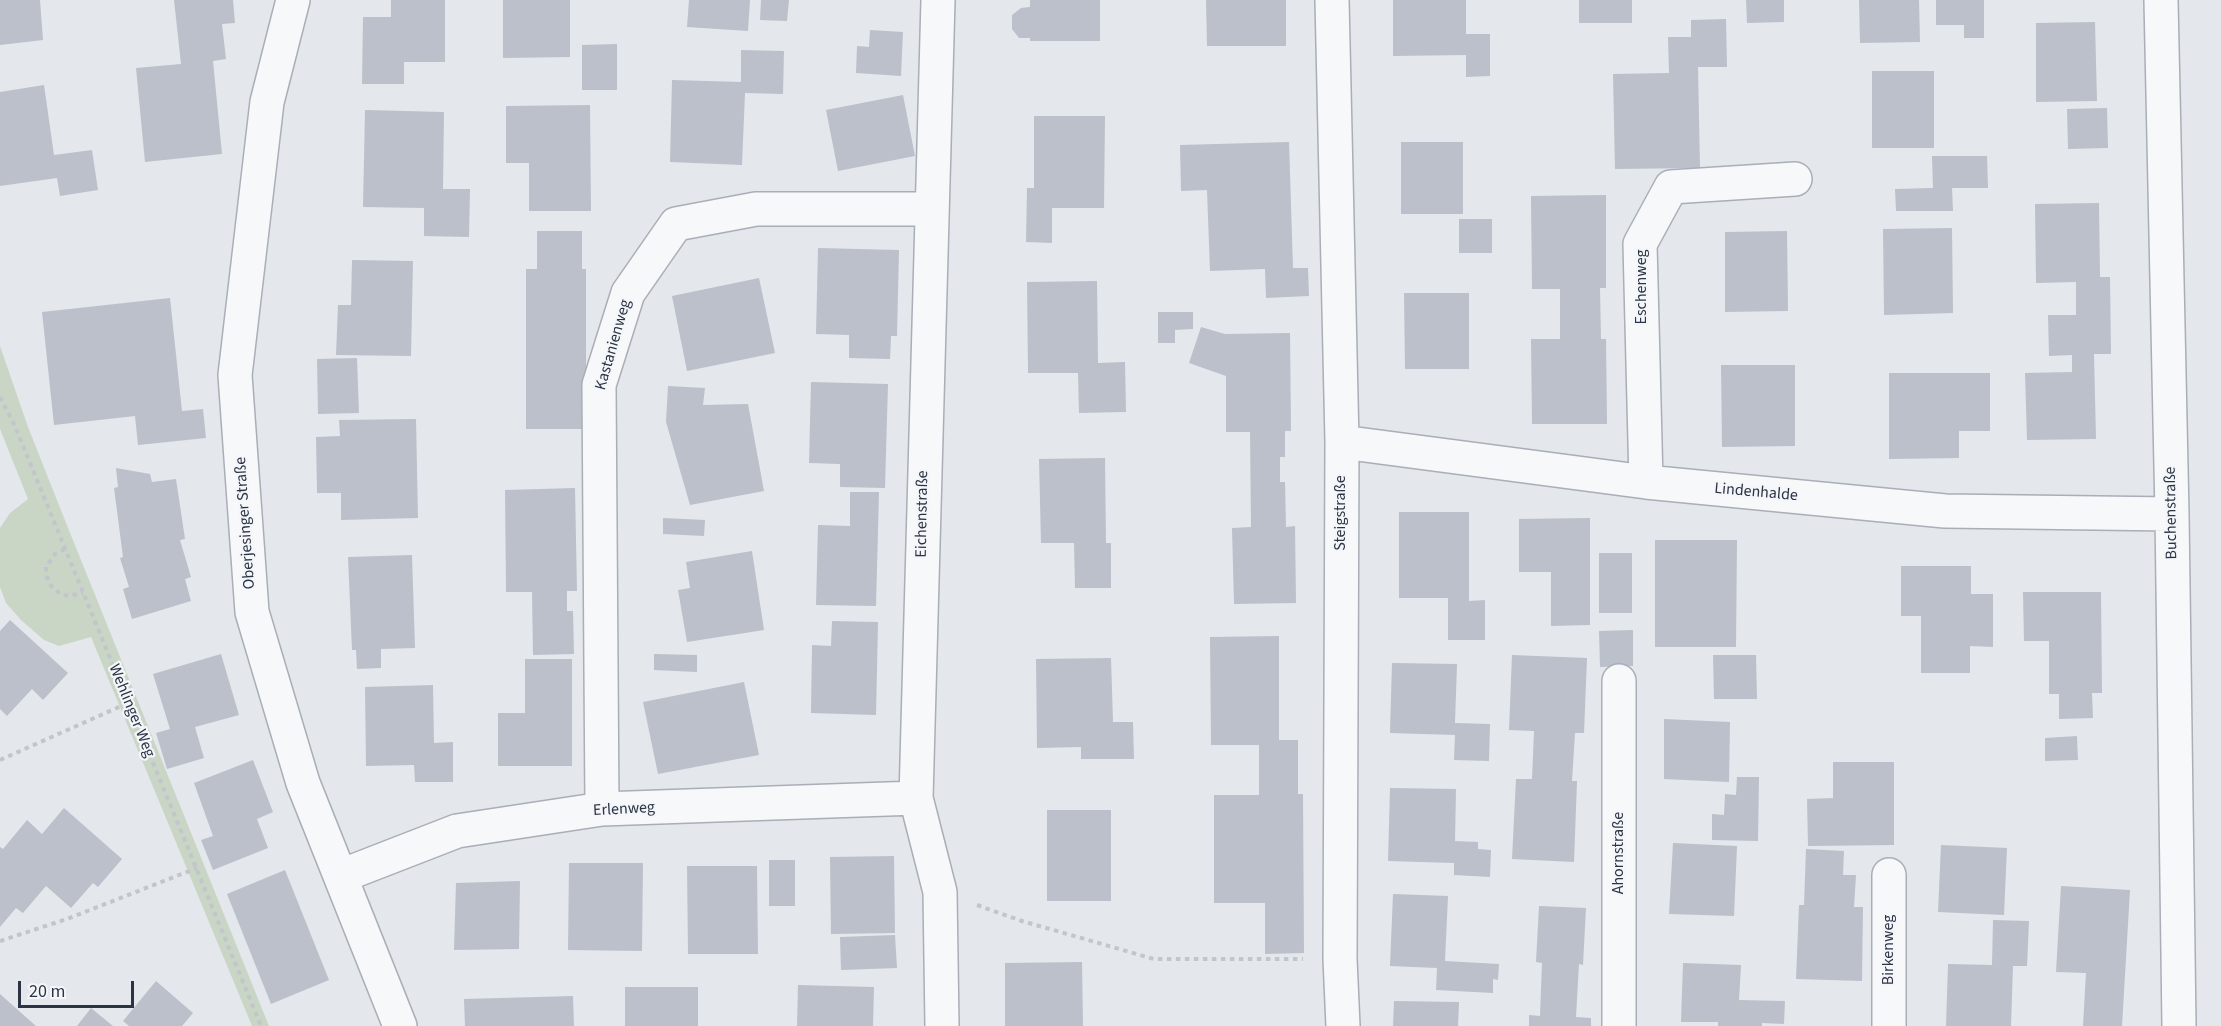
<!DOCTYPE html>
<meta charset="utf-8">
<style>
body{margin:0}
#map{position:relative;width:2221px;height:1026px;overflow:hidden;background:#e4e7ec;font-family:"Source Sans 3",sans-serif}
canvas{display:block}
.scale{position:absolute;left:18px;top:981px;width:116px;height:27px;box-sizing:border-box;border:3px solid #2b3445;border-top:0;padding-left:8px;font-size:18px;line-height:21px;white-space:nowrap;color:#2b3445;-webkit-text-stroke:4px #f4f6f9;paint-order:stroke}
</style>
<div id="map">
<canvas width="2221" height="1026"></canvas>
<div class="scale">20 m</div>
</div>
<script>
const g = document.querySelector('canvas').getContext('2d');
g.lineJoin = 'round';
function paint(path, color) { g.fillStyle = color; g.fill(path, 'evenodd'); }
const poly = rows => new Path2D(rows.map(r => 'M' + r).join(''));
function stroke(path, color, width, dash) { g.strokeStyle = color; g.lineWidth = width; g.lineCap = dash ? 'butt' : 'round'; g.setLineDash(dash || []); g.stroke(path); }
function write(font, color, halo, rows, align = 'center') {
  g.font = font + ' "Source Sans 3",sans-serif'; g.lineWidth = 4.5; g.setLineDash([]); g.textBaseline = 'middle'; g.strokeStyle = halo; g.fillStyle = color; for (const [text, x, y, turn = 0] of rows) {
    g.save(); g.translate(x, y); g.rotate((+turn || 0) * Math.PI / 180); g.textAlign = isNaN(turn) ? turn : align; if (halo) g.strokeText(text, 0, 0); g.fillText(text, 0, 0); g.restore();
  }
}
paint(poly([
 [0,346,28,427,68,528,269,1026,252,1026,91,637,59,646,44,640,21,620,6,603,0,587,0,528,10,513,28,499,0,429]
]), '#c9d6c5');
paint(poly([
 [0,0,40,0,43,40,0,45],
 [174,0,233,0,235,23,222,24,226,59,213,61,222,154,145,162,136,68,181,64],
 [391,0,445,0,445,62,404,62,404,84,362,84,363,17,391,17],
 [503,0,570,0,570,57,503,58],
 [689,0,750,0,748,31,687,27],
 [761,0,789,0,787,21,760,20],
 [1030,0,1100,0,1100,41,1030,41,1030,38,1019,38,1012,29,1012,15,1021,8,1030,7],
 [1206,0,1286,0,1286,46,1207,46],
 [1393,0,1466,0,1466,34,1490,34,1490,76,1466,77,1466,55,1393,56],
 [1579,0,1632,0,1632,23,1579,23],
 [1746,0,1784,0,1784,22,1747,23],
 [1859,0,1919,0,1920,42,1860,43],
 [1936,0,1984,0,1984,38,1964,38,1964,25,1936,25],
 [1726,19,1727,67,1698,67,1700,168,1615,169,1613,74,1669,73,1668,37,1691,37,1691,20],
 [2095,22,2097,101,2036,102,2036,23],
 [870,30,903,32,901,76,856,73,857,46,869,47],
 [617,44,617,90,582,90,582,45],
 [741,50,784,51,783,94,745,93,742,165,670,162,672,80,741,82],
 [1872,71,1934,71,1934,148,1872,148],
 [44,85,54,155,92,150,98,190,60,196,57,178,0,186,0,92],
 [903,95,915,156,838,171,826,110],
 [590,105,591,211,529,211,529,163,506,163,506,106],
 [2107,108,2108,148,2068,149,2067,109],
 [365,110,444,112,443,189,470,189,469,237,424,236,424,208,363,207],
 [1034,116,1105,116,1104,208,1052,208,1052,243,1026,242,1027,188,1034,188],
 [1289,142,1293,268,1308,268,1309,296,1266,298,1265,269,1210,271,1207,190,1181,191,1180,145],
 [1401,142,1463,142,1463,214,1401,214],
 [1932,156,1987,156,1988,188,1952,188,1953,211,1896,211,1895,189,1933,188],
 [1606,195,1606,288,1600,288,1601,339,1606,339,1607,424,1532,424,1531,339,1560,339,1560,289,1532,289,1531,196],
 [2099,203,2100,277,2110,277,2111,354,2094,354,2096,439,2027,440,2025,373,2072,372,2072,355,2049,356,2048,315,2076,315,2076,282,2036,283,2035,204],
 [1459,219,1492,219,1492,253,1459,253],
 [1952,228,1953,313,1884,315,1883,229],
 [537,231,582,231,582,269,586,269,586,429,526,429,526,269,537,269],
 [1787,231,1788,311,1725,312,1725,232],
 [818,248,899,250,897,336,891,336,890,359,849,358,849,335,816,334],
 [352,260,413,261,411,356,336,355,338,305,351,305],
 [759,278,775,353,687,371,672,296],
 [1097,281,1098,363,1125,362,1126,412,1079,413,1078,373,1028,373,1027,282],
 [1404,293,1469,293,1469,369,1405,369],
 [170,298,182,411,203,409,206,438,138,445,135,416,54,425,42,312],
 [1158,312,1193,312,1193,329,1175,330,1175,343,1158,343],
 [1201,327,1225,334,1290,333,1291,431,1285,431,1285,457,1280,457,1280,482,1285,482,1286,527,1295,526,1296,603,1234,604,1232,528,1251,527,1250,432,1226,432,1226,376,1189,363],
 [357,358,359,413,318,414,317,359],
 [1721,365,1795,365,1795,446,1722,447],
 [1889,373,1990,373,1990,431,1959,431,1959,458,1889,459],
 [811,382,888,384,885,488,840,487,840,464,809,463],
 [668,386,705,388,703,405,748,404,764,491,690,505,666,422],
 [416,419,418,518,341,520,341,493,317,493,316,437,340,436,339,420],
 [1105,458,1106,543,1111,543,1111,588,1075,588,1074,543,1041,543,1039,459],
 [116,468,150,474,152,482,176,479,185,539,180,540,191,577,185,579,191,601,132,619,123,589,129,587,120,558,123,557,114,488,118,487],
 [575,488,577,591,567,591,567,611,573,611,574,654,533,655,532,592,506,592,505,490],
 [850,492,879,492,876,606,816,605,818,525,850,526],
 [1399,512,1469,512,1469,601,1485,600,1485,640,1448,640,1448,598,1399,598],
 [663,518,705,520,704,536,663,534],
 [1590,518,1590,625,1551,626,1551,572,1519,572,1519,519],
 [1655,540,1737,540,1736,647,1655,647],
 [752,551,764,630,687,642,678,590,690,588,686,562],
 [1599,553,1632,553,1632,613,1599,613],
 [412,555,415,648,381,649,381,668,357,669,356,650,352,650,348,557],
 [1901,566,1971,566,1971,594,1993,594,1993,647,1970,646,1970,673,1921,673,1921,616,1901,616],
 [2023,592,2101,592,2102,693,2092,693,2093,718,2059,719,2059,694,2049,694,2049,641,2024,641],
 [10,620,68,673,43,700,32,689,7,716,0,709,0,631],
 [832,621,878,622,876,715,811,713,812,645,831,646],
 [1633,630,1633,666,1600,667,1599,631],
 [1279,636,1279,740,1298,740,1298,794,1303,794,1304,953,1265,954,1265,903,1214,903,1214,795,1259,795,1259,745,1211,745,1210,637],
 [221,654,239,715,195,727,204,758,167,769,156,733,170,729,153,674],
 [654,654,697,655,697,672,654,670],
 [1512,655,1587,658,1584,733,1575,733,1572,781,1577,781,1574,862,1512,859,1516,779,1532,779,1534,731,1509,730],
 [1713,655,1756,655,1757,699,1714,699],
 [1111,658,1113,722,1133,722,1134,759,1081,759,1081,747,1037,748,1036,659],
 [525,659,572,659,572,766,498,766,498,713,525,713],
 [1392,663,1457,664,1455,723,1490,724,1489,761,1454,760,1455,735,1390,733],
 [744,682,759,755,658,774,643,702],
 [433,685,434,743,453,742,453,782,415,782,414,765,366,766,365,687],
 [1664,719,1730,722,1729,782,1664,779],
 [2077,736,2078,760,2045,761,2045,738],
 [253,760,273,812,257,819,268,848,213,870,201,840,213,836,194,783],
 [1833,762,1894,762,1894,845,1808,846,1807,799,1833,798],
 [1737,777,1759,777,1758,841,1712,840,1712,814,1724,815,1725,794,1736,795],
 [1390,788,1456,789,1455,841,1478,842,1478,849,1491,850,1490,877,1454,875,1454,863,1388,861],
 [64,808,122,859,98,887,93,883,71,908,46,886,23,913,16,908,0,927,0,847,3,849,27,820,42,834],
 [1047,810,1111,810,1111,901,1047,901],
 [1673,843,1737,846,1734,916,1669,914],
 [1941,845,2007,848,2004,915,1938,912],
 [1806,849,1844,851,1843,875,1856,875,1854,907,1863,907,1862,981,1796,979,1799,905,1804,905],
 [894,856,895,933,831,934,830,857],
 [769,860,795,860,795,906,769,906],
 [569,863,643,863,642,951,568,950],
 [687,866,757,866,758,954,688,954],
 [285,870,329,980,271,1004,227,894],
 [520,881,519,949,454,950,456,883],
 [2061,886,2130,890,2122,1026,2083,1026,2086,973,2056,972],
 [1393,894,1448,896,1445,961,1499,964,1498,980,1493,979,1493,993,1436,990,1437,968,1390,966],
 [1539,906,1586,908,1583,965,1579,964,1576,1017,1591,1018,1591,1026,1529,1026,1529,1015,1540,1016,1542,963,1536,962],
 [1993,920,2029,921,2027,966,2013,966,2011,1026,1946,1026,1948,964,1992,965],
 [895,935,897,968,841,970,840,937],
 [1082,962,1083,1026,1005,1026,1005,963],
 [1683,963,1741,965,1739,1000,1785,1001,1784,1024,1762,1023,1762,1026,1718,1026,1718,1022,1681,1022],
 [156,981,193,1013,182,1026,129,1026,123,1021],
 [798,985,874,987,873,1026,797,1026],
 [625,987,698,987,698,1026,625,1026],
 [0,994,36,1026,0,1026],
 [573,996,574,1026,465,1026,464,999],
 [1394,1001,1459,1002,1458,1026,1393,1026],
 [91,1008,113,1026,77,1026]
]), '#bbc0ca');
const minor = poly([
 [293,0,267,102,235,375,252,612,303,783,400,1026],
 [938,0,916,798,940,892,942,1026],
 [1332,0,1342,442,1340,959,1343,1026],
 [2161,0,2172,514,2179,1026],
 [1342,442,1646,482,1945,511,2172,514],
 [1646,482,1640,244,1671,187,1795,179],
 [1619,681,1619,1026],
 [602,809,599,385,628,293,676,224,756,209,931,209],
 [1889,875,1889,1026],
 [341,876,457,831,602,809,916,798]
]);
stroke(minor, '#a9aeb7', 36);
stroke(poly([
 [0,397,14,424,261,1026],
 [65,549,55,554,46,567,46,575,51,586,60,594,69,596,83,593],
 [0,760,128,703],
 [977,905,1022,921,1154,959,1303,959],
 [0,941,67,919,197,868]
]), '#c2c5cb', 4, [4.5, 4.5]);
stroke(minor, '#f7f8fa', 33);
write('16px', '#2b3445', '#f4f6f9', [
 ["Eschenweg",1642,287,-90],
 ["Kastanienweg",614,345,-74],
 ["Lindenhalde",1756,493,5],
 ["Steigstraße",1341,513,-90],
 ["Buchenstraße",2172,513,-91],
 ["Eichenstraße",923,514,-89],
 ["Oberjesinger Straße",246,523,-94],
 ["Wehlinger Weg",131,711,68],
 ["Erlenweg",624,810,-3],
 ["Ahornstraße",1619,853,-90],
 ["Birkenweg",1889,950,-90]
]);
</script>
